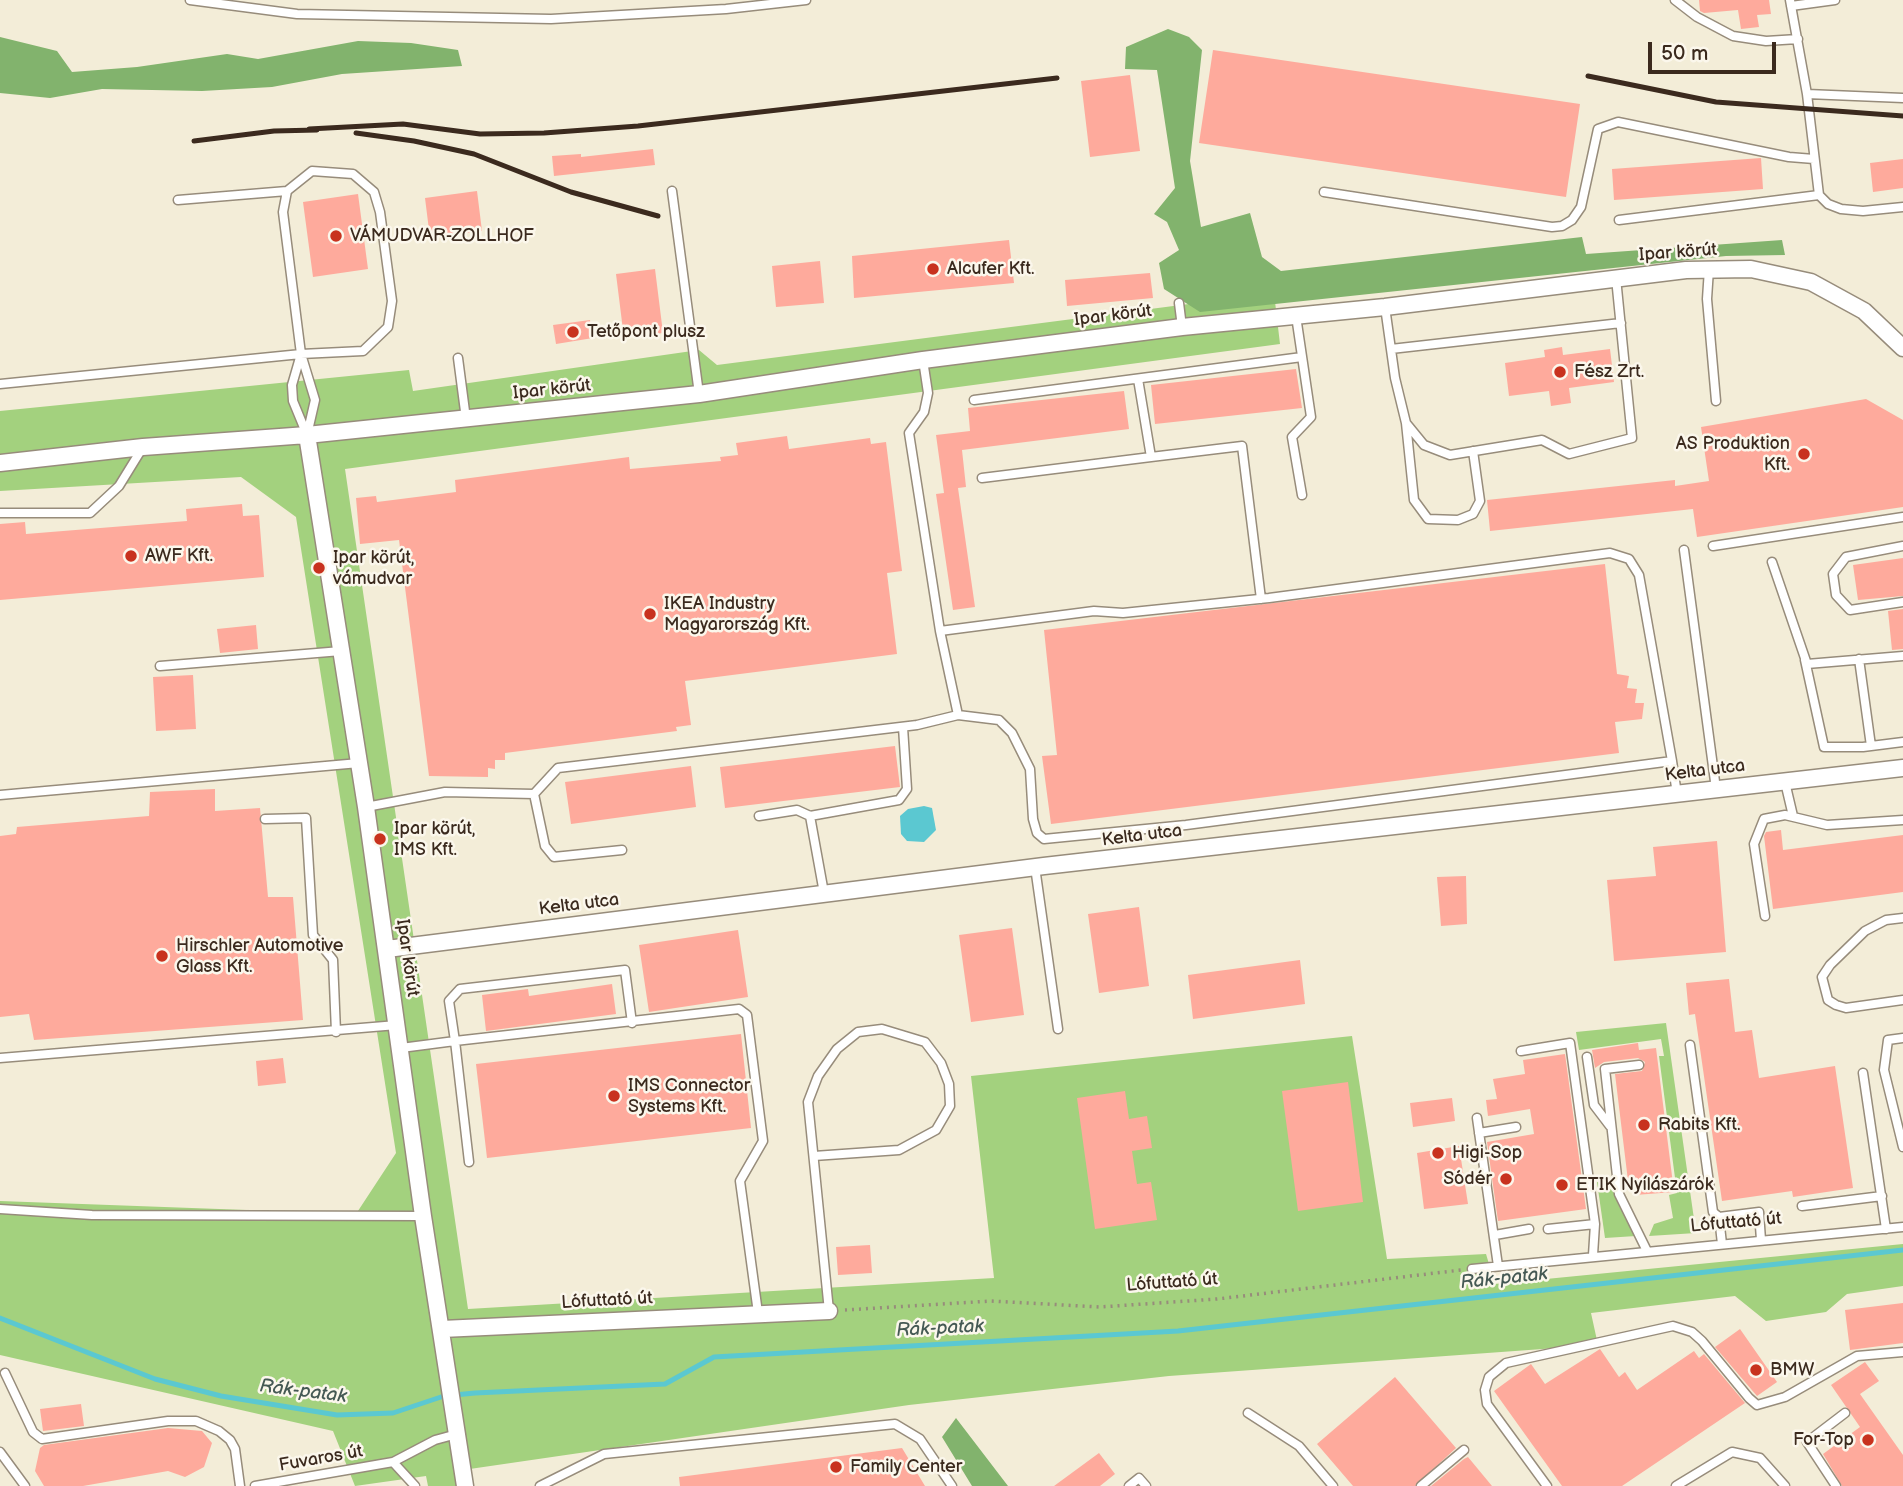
<!DOCTYPE html>
<meta charset="utf-8">
<style>
body{margin:0}
#map{position:relative;width:1903px;height:1486px;overflow:hidden;background:#f3edd8;font-family:"Balsamiq Sans",sans-serif}
canvas{display:block}
.scale{position:absolute;left:1648px;top:42px;width:128px;height:32px;box-sizing:border-box;border:4px solid #3b2a1e;border-top:0;padding-left:9px;font-size:21px;line-height:24px;white-space:nowrap;color:#3b2a1e;-webkit-text-stroke:5px #fbf7ec;paint-order:stroke}
</style>
<div id="map">
<canvas width="1903" height="1486"></canvas>
<div class="scale">50 m</div>
</div>
<script>
const g = document.querySelector('canvas').getContext('2d');
g.lineJoin = 'round';
function paint(path, color) { g.fillStyle = color; g.fill(path, 'evenodd'); }
const poly = rows => new Path2D(rows.map(r => 'M' + r).join(''));
function stroke(path, color, width, dash) { g.strokeStyle = color; g.lineWidth = width; g.lineCap = dash ? 'butt' : 'round'; g.setLineDash(dash || []); g.stroke(path); }
function write(font, color, halo, rows, align = 'center') {
  g.font = font + ' "Balsamiq Sans",sans-serif'; g.lineWidth = 5; g.setLineDash([]); g.textBaseline = 'middle'; g.strokeStyle = halo; g.fillStyle = color; for (const [text, x, y, turn = 0] of rows) {
    g.save(); g.translate(x, y); g.rotate((+turn || 0) * Math.PI / 180); g.textAlign = isNaN(turn) ? turn : align; if (halo) g.strokeText(text, 0, 0); g.fillText(text, 0, 0); g.restore();
  }
}
paint(poly([
 [1274,293,1280,344,345,469,468,1309,994,1278,971,1076,1352,1036,1387,1259,1486,1254,1495,1284,1903,1244,1903,1286,1847,1294,1826,1312,1766,1321,1735,1296,1591,1313,1598,1345,1169,1376,909,1405,456,1471,459,1486,428,1486,426,1476,355,1486,333,1431,0,1355,0,1201,356,1214,396,1153,296,517,241,477,0,491,0,411,409,370,413,391,699,350,717,365],
 [1666,1023,1696,1233,1649,1236,1654,1224,1673,1218,1669,1195,1677,1193,1659,1056,1664,1056,1661,1039,1579,1050,1576,1032],
 [1597,1182,1615,1188,1619,1206,1636,1236,1605,1238]
]), '#a3d17e');
paint(poly([
 [1168,29,1189,37,1202,50,1190,161,1201,227,1250,213,1262,257,1281,271,1582,237,1586,254,1782,240,1785,255,1726,256,1200,312,1164,289,1159,263,1179,250,1167,222,1154,214,1175,188,1157,70,1125,69,1126,47],
 [0,37,57,51,72,72,137,67,227,54,258,59,358,41,411,43,458,50,462,66,342,74,272,87,202,91,102,89,50,98,0,93],
 [956,1418,1008,1486,972,1486,942,1437]
]), '#82b36d');
paint(poly([
 [924,806,932,808,936,830,924,842,907,841,901,834,900,816,908,809]
]), '#5bc8d1');
stroke(poly([
 [0,1318,155,1379,221,1396,337,1415,393,1413,444,1396,475,1393,665,1384,714,1357,1178,1331,1903,1250]
]), '#5bc8d1', 5);
paint(poly([
 [1699,0,1769,0,1771,14,1757,15,1759,27,1741,29,1738,10,1704,13,1700,11],
 [1213,50,1580,104,1566,197,1199,143],
 [1130,75,1140,151,1090,157,1081,81],
 [653,149,655,165,554,176,552,156,581,154,581,157],
 [1761,158,1763,189,1614,200,1612,169],
 [1903,159,1903,188,1873,192,1870,163],
 [477,191,482,231,430,238,425,198],
 [358,194,368,269,313,277,303,202],
 [1009,240,1014,283,854,298,852,256],
 [820,261,824,303,776,307,772,266],
 [655,269,663,333,624,338,616,274],
 [1150,273,1153,298,1067,306,1065,280],
 [590,320,593,338,556,344,553,325],
 [1562,347,1563,355,1610,349,1614,382,1569,388,1571,403,1551,406,1549,391,1509,396,1505,363,1545,357,1544,350],
 [1296,369,1302,408,1155,424,1151,385],
 [1124,391,1129,429,962,450,966,487,958,488,975,607,953,610,936,494,944,493,936,435,970,431,968,408],
 [1866,399,1903,420,1903,507,1697,537,1693,509,1490,531,1487,500,1675,480,1675,486,1709,481,1701,427],
 [787,436,789,449,870,438,871,444,886,442,902,571,887,573,897,654,685,681,691,725,676,727,677,731,505,753,505,760,495,760,495,769,488,768,488,777,429,776,399,540,360,544,356,498,376,496,377,502,456,492,455,480,629,457,630,469,721,461,720,457,738,455,736,443],
 [242,504,243,516,259,515,264,577,0,600,0,524,25,522,26,534,187,521,186,509],
 [1903,558,1903,596,1858,600,1853,565],
 [1605,564,1617,674,1629,676,1627,688,1637,689,1635,703,1644,703,1642,719,1615,722,1619,753,1051,824,1042,756,1057,755,1044,630],
 [1903,609,1903,649,1892,650,1888,611],
 [256,625,258,649,220,653,217,629],
 [193,675,196,729,156,731,153,677],
 [895,746,900,787,725,808,720,767],
 [691,766,696,807,571,824,565,782],
 [215,789,215,811,260,808,268,897,293,897,303,1020,34,1040,29,1014,0,1017,0,836,16,834,17,827,149,816,150,792],
 [1781,830,1783,850,1903,835,1903,892,1773,909,1764,836,1766,832],
 [1717,841,1726,952,1614,961,1607,880,1656,876,1653,847],
 [1466,876,1467,924,1441,926,1437,877],
 [1139,907,1149,986,1099,993,1088,914],
 [1012,928,1024,1015,971,1022,959,935],
 [738,930,748,997,649,1012,639,945],
 [1300,960,1305,1004,1193,1019,1188,975],
 [1729,979,1735,1032,1752,1030,1759,1078,1835,1066,1853,1188,1793,1197,1792,1191,1722,1201,1695,1014,1689,1015,1686,983],
 [612,984,616,1014,486,1031,482,995,528,989,529,996],
 [741,1034,751,1128,487,1158,476,1064],
 [1638,1043,1639,1050,1656,1048,1674,1192,1635,1195,1629,1189,1615,1074,1642,1071,1645,1062,1638,1058,1604,1062,1595,1068,1592,1050],
 [1565,1054,1586,1209,1498,1221,1487,1142,1534,1134,1530,1109,1488,1116,1486,1100,1497,1099,1493,1079,1525,1074,1523,1060],
 [283,1058,286,1083,258,1086,256,1061],
 [1348,1082,1363,1202,1298,1211,1282,1091],
 [1125,1091,1129,1119,1147,1116,1152,1148,1132,1151,1137,1184,1151,1182,1157,1220,1095,1229,1077,1098],
 [1452,1098,1455,1121,1413,1127,1410,1103],
 [1459,1146,1468,1204,1424,1209,1417,1153],
 [870,1245,872,1273,838,1275,836,1247],
 [1903,1303,1903,1343,1850,1350,1845,1310],
 [1740,1329,1777,1382,1757,1396,1715,1347],
 [1600,1349,1619,1377,1625,1372,1637,1390,1694,1351,1699,1358,1704,1354,1745,1403,1622,1486,1562,1486,1494,1391,1531,1364,1545,1384],
 [1865,1362,1879,1381,1860,1394,1903,1455,1903,1486,1842,1486,1823,1454,1860,1427,1831,1385],
 [1395,1377,1456,1448,1415,1486,1353,1486,1317,1444],
 [81,1404,84,1426,43,1431,40,1409],
 [168,1428,202,1431,212,1443,204,1467,185,1477,168,1471,83,1486,44,1486,35,1471,40,1448,44,1445],
 [902,1448,925,1486,680,1486,679,1477],
 [1099,1453,1115,1474,1100,1486,1054,1486],
 [1468,1457,1492,1486,1431,1486,1464,1459]
]), '#feaa9c');
const lane = poly([
 [190,0,297,14,551,19,726,9,806,0],
 [1675,0,1697,17,1733,36,1766,41,1798,39],
 [1790,0,1807,94],
 [1791,6,1835,0],
 [1903,98,1807,94,1819,195,1828,204,1841,209,1863,211,1903,207],
 [672,191,699,394],
 [1324,192,1552,227,1562,226,1572,220,1581,207,1598,129,1618,122,1789,157,1814,159],
 [178,200,287,191],
 [1619,220,1819,195],
 [1709,269,1707,299,1716,401],
 [1179,303,1182,327],
 [1385,307,1395,378,1406,423,1424,445,1450,455,1542,440,1569,454,1632,438,1616,278],
 [1296,316,1311,417,1292,437,1302,495],
 [1391,349,1621,323],
 [301,354,292,385,293,401,307,435],
 [458,358,466,419],
 [923,360,928,393,924,412,909,433,940,631],
 [0,384,301,354,363,351,388,327,392,301,380,212,374,192,353,174,312,171,287,191,283,212,301,354,315,400,307,435],
 [974,400,1302,357],
 [1406,423,1414,500,1428,519,1458,520,1473,514,1480,501,1473,451],
 [1151,457,1242,446,1261,599],
 [982,478,1151,457,1138,379],
 [0,513,90,513,119,486,143,447],
 [1713,546,1903,517],
 [1903,546,1846,557,1833,574,1836,595,1850,610,1903,602],
 [1684,550,1716,789],
 [1772,562,1807,664,1903,656],
 [1859,659,1871,746],
 [1805,660,1824,747,1863,747,1903,742],
 [160,666,341,651],
 [958,715,940,631,1094,611,1123,613,1269,598,1610,553,1629,559,1639,575,1672,761],
 [1785,782,1793,816],
 [534,794,545,846,554,857,622,850],
 [0,795,359,763],
 [366,807,445,792,534,794,558,768,917,725,958,715,999,720,1012,733,1030,769,1033,819,1037,833,1044,839,1186,825,1672,761,1677,794],
 [759,816,797,810,810,816],
 [265,819,306,818,313,935,333,960,336,1032],
 [1035,867,1058,1029],
 [824,893,810,816,899,800,907,789,903,727],
 [1765,916,1754,844,1764,819,1785,815,1827,825,1903,820],
 [1903,918,1886,920,1865,931,1830,965,1822,977,1828,1000,1836,1005,1846,1008,1903,1000],
 [1903,1038,1888,1040,1884,1070,1903,1147],
 [1690,1045,1713,1212,1719,1217,1759,1212,1761,1240],
 [401,1048,455,1041,449,1001,460,989,625,970,632,1023],
 [1521,1051,1570,1043,1595,1224,1593,1255],
 [1587,1057,1594,1105,1610,1126],
 [0,1058,397,1025],
 [1639,1065,1605,1069,1619,1194,1647,1251],
 [1863,1073,1886,1229],
 [1477,1118,1498,1266],
 [1479,1133,1516,1127],
 [814,1156,899,1150,936,1130,950,1106,949,1084,941,1063,925,1042,882,1029,858,1032,837,1049,818,1076,808,1102,829,1311],
 [469,1162,455,1041,739,1009,747,1015,763,1141,740,1181,758,1313],
 [1802,1206,1882,1196],
 [0,1209,92,1215,423,1216],
 [1719,1217,1722,1244],
 [1548,1229,1595,1224],
 [1495,1235,1529,1229],
 [1472,1269,1903,1227],
 [5,1373,33,1432,42,1439,168,1421,196,1421,219,1431,230,1440,235,1449,240,1486],
 [1248,1413,1299,1446,1333,1486],
 [0,1452,25,1486],
 [393,1462,415,1486],
 [255,1486,393,1462,435,1440,457,1434],
 [540,1486,604,1454,895,1424,920,1439,952,1486],
 [1129,1486,1139,1478,1146,1486],
 [1421,1486,1464,1450],
 [1547,1486,1487,1404,1485,1390,1489,1377,1506,1363,1673,1326,1692,1332,1702,1341,1749,1398,1757,1405,1785,1397,1857,1356,1903,1352],
 [1676,1486,1732,1452,1760,1458,1785,1486],
 [1836,1486,1807,1442,1845,1413]
]);
const street = poly([
 [307,435,366,807,423,1216,465,1486],
 [0,463,143,447,307,435,699,394,923,360,1182,327,1385,307,1686,270,1751,269,1811,282,1864,311,1903,348],
 [387,949,1044,866,1903,768],
 [442,1329,829,1311]
]);
stroke(lane, '#978c7b', 11);
stroke(street, '#978c7b', 19);
stroke(poly([
 [845,1310,991,1301,1100,1307,1217,1299,1461,1270]
]), '#978c7b', 3.5, [2, 5]);
stroke(lane, '#fff', 8);
stroke(street, '#fff', 16);
stroke(poly([
 [1588,76,1716,102,1903,116],
 [309,129,403,124,480,134,544,133,638,126,1057,78],
 [356,133,414,141,474,154,571,192,658,216],
 [194,141,274,131,317,130]
]), '#3b2a1e', 5);
for (const [x, y, r, color] of [
 [336,236,7,"#c8321e"],
 [933,269,7,"#c8321e"],
 [573,332,7,"#c8321e"],
 [1560,372,7,"#c8321e"],
 [1804,454,7,"#c8321e"],
 [131,556,7,"#c8321e"],
 [319,568,7,"#c8321e"],
 [650,614,7,"#c8321e"],
 [380,839,7,"#c8321e"],
 [162,956,7,"#c8321e"],
 [614,1096,7,"#c8321e"],
 [1644,1125,7,"#c8321e"],
 [1438,1153,7,"#c8321e"],
 [1506,1179,7,"#c8321e"],
 [1562,1185,7,"#c8321e"],
 [1756,1370,7,"#c8321e"],
 [1868,1440,7,"#c8321e"],
 [836,1467,7,"#c8321e"]
]) { const dot = new Path2D(); dot.arc(x, y, r, 0, 2 * Math.PI); g.fillStyle = color; g.fill(dot); stroke(dot, '#fbf7ec', 2.5); }
write('18px', '#3b2a1e', '#fbf7ec', [
 ["VÁMUDVAR-ZOLLHOF",350,236],
 ["Alcufer Kft.",947,269],
 ["Tetőpont plusz",587,332],
 ["Fész Zrt.",1574,372],
 ["AS Produktion",1790,444,"right"],
 ["Kft.",1790,465,"right"],
 ["AWF Kft.",145,556],
 ["Ipar körút,",333,558],
 ["vámudvar",333,579],
 ["IKEA Industry",664,604],
 ["Magyarország Kft.",664,625],
 ["Ipar körút,",394,829],
 ["IMS Kft.",394,850],
 ["Hirschler Automotive",176,946],
 ["Glass Kft.",176,967],
 ["IMS Connector",628,1086],
 ["Systems Kft.",628,1107],
 ["Rabits Kft.",1658,1125],
 ["Higi-Sop",1452,1153],
 ["Sódér",1492,1179,"right"],
 ["ETIK Nyílászárók",1576,1185],
 ["BMW",1770,1370],
 ["For-Top",1854,1440,"right"],
 ["Family Center",850,1467]
], 'left');
write('18px', '#3b2a1e', '#fbf7ec', [
 ["Ipar körút",1678,253,-4],
 ["Ipar körút",1113,316,-7],
 ["Ipar körút",552,390,-6],
 ["Kelta utca",1705,771,-7],
 ["Kelta utca",1142,836,-7],
 ["Kelta utca",579,905,-7],
 ["Ipar körút",407,958,82],
 ["Lófuttató út",1736,1223,-5],
 ["Lófuttató út",1172,1283,-4],
 ["Lófuttató út",607,1301,-3],
 ["Fuvaros út",321,1459,-10]
]);
write('italic 19px', '#455954', '#fbf7ec', [
 ["Rák-patak",1504,1279,-6],
 ["Rák-patak",940,1329,-3],
 ["Rák-patak",303,1392,7]
]);
</script>
